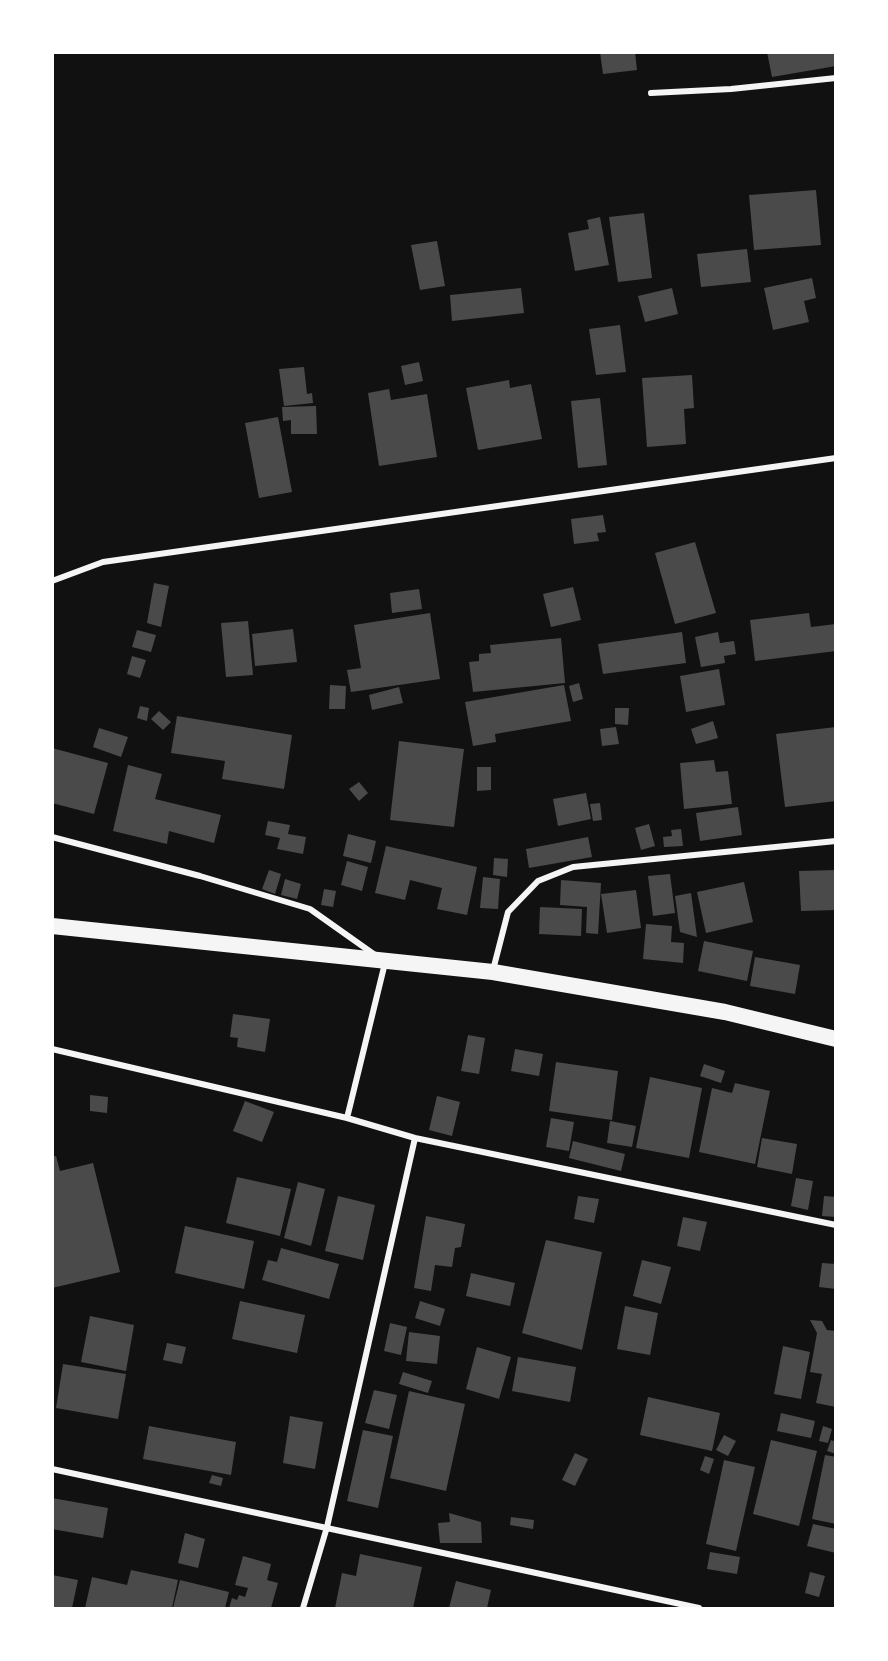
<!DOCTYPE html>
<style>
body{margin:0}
#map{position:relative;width:888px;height:1661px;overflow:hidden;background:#111;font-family:"PT Serif",serif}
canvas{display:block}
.frame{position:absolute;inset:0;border:54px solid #fff;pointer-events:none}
</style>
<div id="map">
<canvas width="888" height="1661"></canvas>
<div class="frame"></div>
</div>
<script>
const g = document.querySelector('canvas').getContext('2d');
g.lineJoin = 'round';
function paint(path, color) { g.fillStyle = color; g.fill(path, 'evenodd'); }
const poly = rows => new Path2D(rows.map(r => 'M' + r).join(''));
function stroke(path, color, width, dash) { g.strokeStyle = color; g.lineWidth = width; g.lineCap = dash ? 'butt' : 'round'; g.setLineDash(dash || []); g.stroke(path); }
paint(poly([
 [600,52,635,52,637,70,603,74],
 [767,52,834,52,836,66,772,77],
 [816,190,821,245,754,250,749,195],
 [644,213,652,278,618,282,609,217],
 [600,217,609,265,575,271,568,233,589,229,587,220],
 [437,241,445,286,420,290,411,245],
 [747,249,751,282,701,287,697,254],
 [812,278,816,298,804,301,809,322,773,330,764,288],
 [521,288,524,313,452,321,450,295],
 [672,288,678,314,645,322,638,296],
 [620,325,626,372,596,375,589,329],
 [419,362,423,381,405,385,401,366],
 [304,367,307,394,312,393,313,403,284,406,279,369],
 [692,375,694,408,684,409,686,444,647,447,642,378],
 [509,380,510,388,531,384,542,439,478,450,466,388],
 [389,389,391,400,427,394,437,457,379,466,368,393],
 [600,398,607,465,578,468,571,401],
 [316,406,317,434,291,434,291,420,283,421,282,407],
 [278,417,292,492,259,498,245,423],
 [603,515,606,532,597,533,599,541,574,544,571,519],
 [695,542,716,613,675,624,655,553],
 [154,583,169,586,161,627,147,623],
 [573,587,581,620,551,627,543,594],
 [419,589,422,609,392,613,390,593],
 [430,613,440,679,351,692,347,670,361,668,354,625],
 [809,613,811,627,836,624,836,651,755,661,750,620],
 [248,621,253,675,226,677,221,623],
 [293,629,297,662,255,666,252,634],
 [137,630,156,635,151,652,132,647],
 [682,632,686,663,603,674,598,644],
 [718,632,720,643,734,641,736,654,724,656,725,663,701,667,695,637],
 [561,638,565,683,473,692,469,662,479,661,479,654,491,653,490,645],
 [132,656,146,660,140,678,127,674],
 [719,669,725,705,686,712,680,676],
 [579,683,583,699,573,702,569,686],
 [330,685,346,686,345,709,329,709],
 [564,685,571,721,495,734,496,742,473,746,465,702],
 [399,687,403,703,372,710,369,695],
 [140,706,149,708,147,721,137,718],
 [615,708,629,708,628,725,615,724],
 [159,711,171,722,163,730,151,719],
 [177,716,292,735,284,789,222,779,225,761,171,753],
 [713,721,718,738,696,744,691,729],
 [616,727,619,744,602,746,600,729],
 [836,727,836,801,785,807,776,734],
 [99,728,128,737,121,757,93,747],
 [399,741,464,749,454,827,390,820],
 [52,748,108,763,94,814,52,803],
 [714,760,716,772,728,771,732,804,684,809,680,763],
 [128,765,162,774,155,799,221,815,214,843,169,831,167,844,113,831],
 [477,767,491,767,491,790,477,791],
 [359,782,368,793,359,801,349,789],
 [586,793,591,819,558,826,553,799],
 [600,803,602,820,593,821,590,804],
 [738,807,742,835,700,841,696,813],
 [268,821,290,825,288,834,306,837,303,854,277,849,280,838,265,835],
 [649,824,655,846,641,850,635,828],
 [681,829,683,846,664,847,663,837,672,836,671,830],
 [348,834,376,841,371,863,343,856],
 [588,837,592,857,529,868,526,849],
 [386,846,477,867,467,915,437,909,442,888,410,880,405,900,375,893],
 [494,858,508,859,507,877,493,875],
 [347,861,368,867,362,891,341,885],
 [269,870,281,874,275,894,262,889],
 [836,870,836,910,801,911,799,871],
 [670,874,675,913,653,916,648,876],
 [483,877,500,879,498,909,480,908],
 [285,879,301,884,297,899,281,895],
 [561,880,601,883,598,934,586,933,587,907,560,905],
 [744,882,753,922,706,933,697,892],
 [324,889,336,891,333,907,321,905],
 [636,890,641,928,607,933,601,894],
 [691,893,697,937,680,932,675,896],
 [540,907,582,909,581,936,539,934],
 [646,924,672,926,671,942,684,943,683,963,643,959],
 [704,941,753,951,747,981,698,971],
 [755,957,800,965,795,994,750,986],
 [233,1014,270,1019,265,1052,237,1047,238,1038,230,1037],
 [468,1035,485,1038,479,1074,461,1071],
 [515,1049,543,1054,539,1076,511,1071],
 [556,1062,618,1071,612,1120,549,1111],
 [704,1064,725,1071,721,1083,700,1076],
 [650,1077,702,1088,689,1158,636,1148],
 [735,1083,770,1091,755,1164,699,1152,712,1088,732,1093],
 [90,1095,108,1097,107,1113,90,1111],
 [437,1096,460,1102,452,1136,429,1130],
 [245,1101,274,1112,262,1142,233,1131],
 [551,1118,574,1122,569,1151,546,1147],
 [610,1121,636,1126,632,1147,607,1143],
 [762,1138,797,1144,792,1174,757,1167],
 [573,1141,625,1154,621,1171,569,1158],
 [56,1156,60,1171,93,1163,120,1272,52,1288,52,1157],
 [237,1177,291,1189,280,1236,226,1223],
 [796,1178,813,1181,808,1210,791,1206],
 [298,1182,325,1189,311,1246,284,1238],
 [338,1196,375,1205,363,1260,325,1251],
 [578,1196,599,1199,594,1223,574,1219],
 [824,1196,836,1197,836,1217,822,1216],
 [426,1216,465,1224,461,1247,455,1248,452,1267,435,1265,431,1291,414,1288],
 [683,1217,707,1222,700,1251,677,1246],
 [185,1226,254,1241,244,1289,175,1273],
 [546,1240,602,1252,582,1350,522,1333],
 [281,1248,339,1264,329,1299,262,1280,268,1260,277,1262],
 [642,1260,671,1267,661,1304,633,1296],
 [822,1263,836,1264,836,1289,819,1287],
 [471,1273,515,1283,510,1306,466,1296],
 [240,1301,305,1315,297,1353,232,1339],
 [420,1301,445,1309,440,1326,415,1318],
 [625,1306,658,1313,650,1355,617,1349],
 [90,1316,134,1325,126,1371,81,1362],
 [810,1320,822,1321,827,1330,836,1331,836,1407,816,1403,822,1374,810,1372,817,1333],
 [390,1323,407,1327,401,1355,384,1351],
 [409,1332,440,1336,437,1364,406,1361],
 [167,1343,186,1347,182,1364,163,1360],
 [783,1346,810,1352,801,1399,774,1394],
 [477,1347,511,1357,499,1399,466,1389],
 [518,1357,576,1367,570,1402,512,1391],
 [63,1364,126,1374,118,1419,56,1408],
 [403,1372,432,1381,428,1393,399,1384],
 [374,1390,397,1395,389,1429,365,1423],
 [409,1391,465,1404,446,1491,390,1478],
 [648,1397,720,1413,712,1451,640,1435],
 [781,1413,815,1421,811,1438,777,1431],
 [290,1416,323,1422,315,1469,283,1463],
 [149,1426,236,1442,231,1475,143,1459],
 [823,1426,832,1429,828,1443,819,1441],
 [363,1430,393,1436,378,1508,347,1501],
 [724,1435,736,1441,728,1456,716,1450],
 [771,1440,817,1451,799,1526,753,1514],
 [831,1440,836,1442,836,1454,827,1451],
 [575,1453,588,1459,575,1486,562,1480],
 [825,1455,836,1457,836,1524,812,1519],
 [705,1456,714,1459,709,1474,700,1470],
 [724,1460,755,1467,736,1551,706,1544],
 [212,1475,223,1478,221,1486,209,1483],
 [52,1498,108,1508,103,1538,52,1529],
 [449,1513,481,1522,482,1543,440,1543,438,1523,450,1522],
 [511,1517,534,1520,533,1529,510,1525],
 [813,1524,836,1529,836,1553,807,1546],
 [185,1533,205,1539,198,1568,178,1563],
 [710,1552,740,1557,737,1574,707,1569],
 [360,1554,422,1567,413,1608,335,1608,342,1573,356,1576],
 [243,1556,271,1564,267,1580,278,1583,271,1608,229,1608,232,1598,237,1600,239,1595,245,1597,248,1588,235,1585],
 [131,1570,178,1580,172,1608,85,1608,92,1577,127,1585],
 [810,1572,825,1576,819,1597,805,1593],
 [52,1575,78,1580,72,1608,52,1608],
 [180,1580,229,1592,225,1608,173,1608],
 [456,1581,491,1590,487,1608,449,1608]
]), '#4a4a4a');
stroke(poly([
 [651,93,731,89,836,78],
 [52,581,103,562,836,458],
 [52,837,200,876,310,909,375,955],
 [493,970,508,912,538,881,573,867,836,841],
 [52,1049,347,1118,415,1138,836,1225],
 [347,1118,385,963],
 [52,1469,699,1608],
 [303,1608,327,1527,415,1138]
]), '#f5f5f5', 6);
stroke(poly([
 [52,926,493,972,725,1012,836,1039]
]), '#f5f5f5', 16);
</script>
